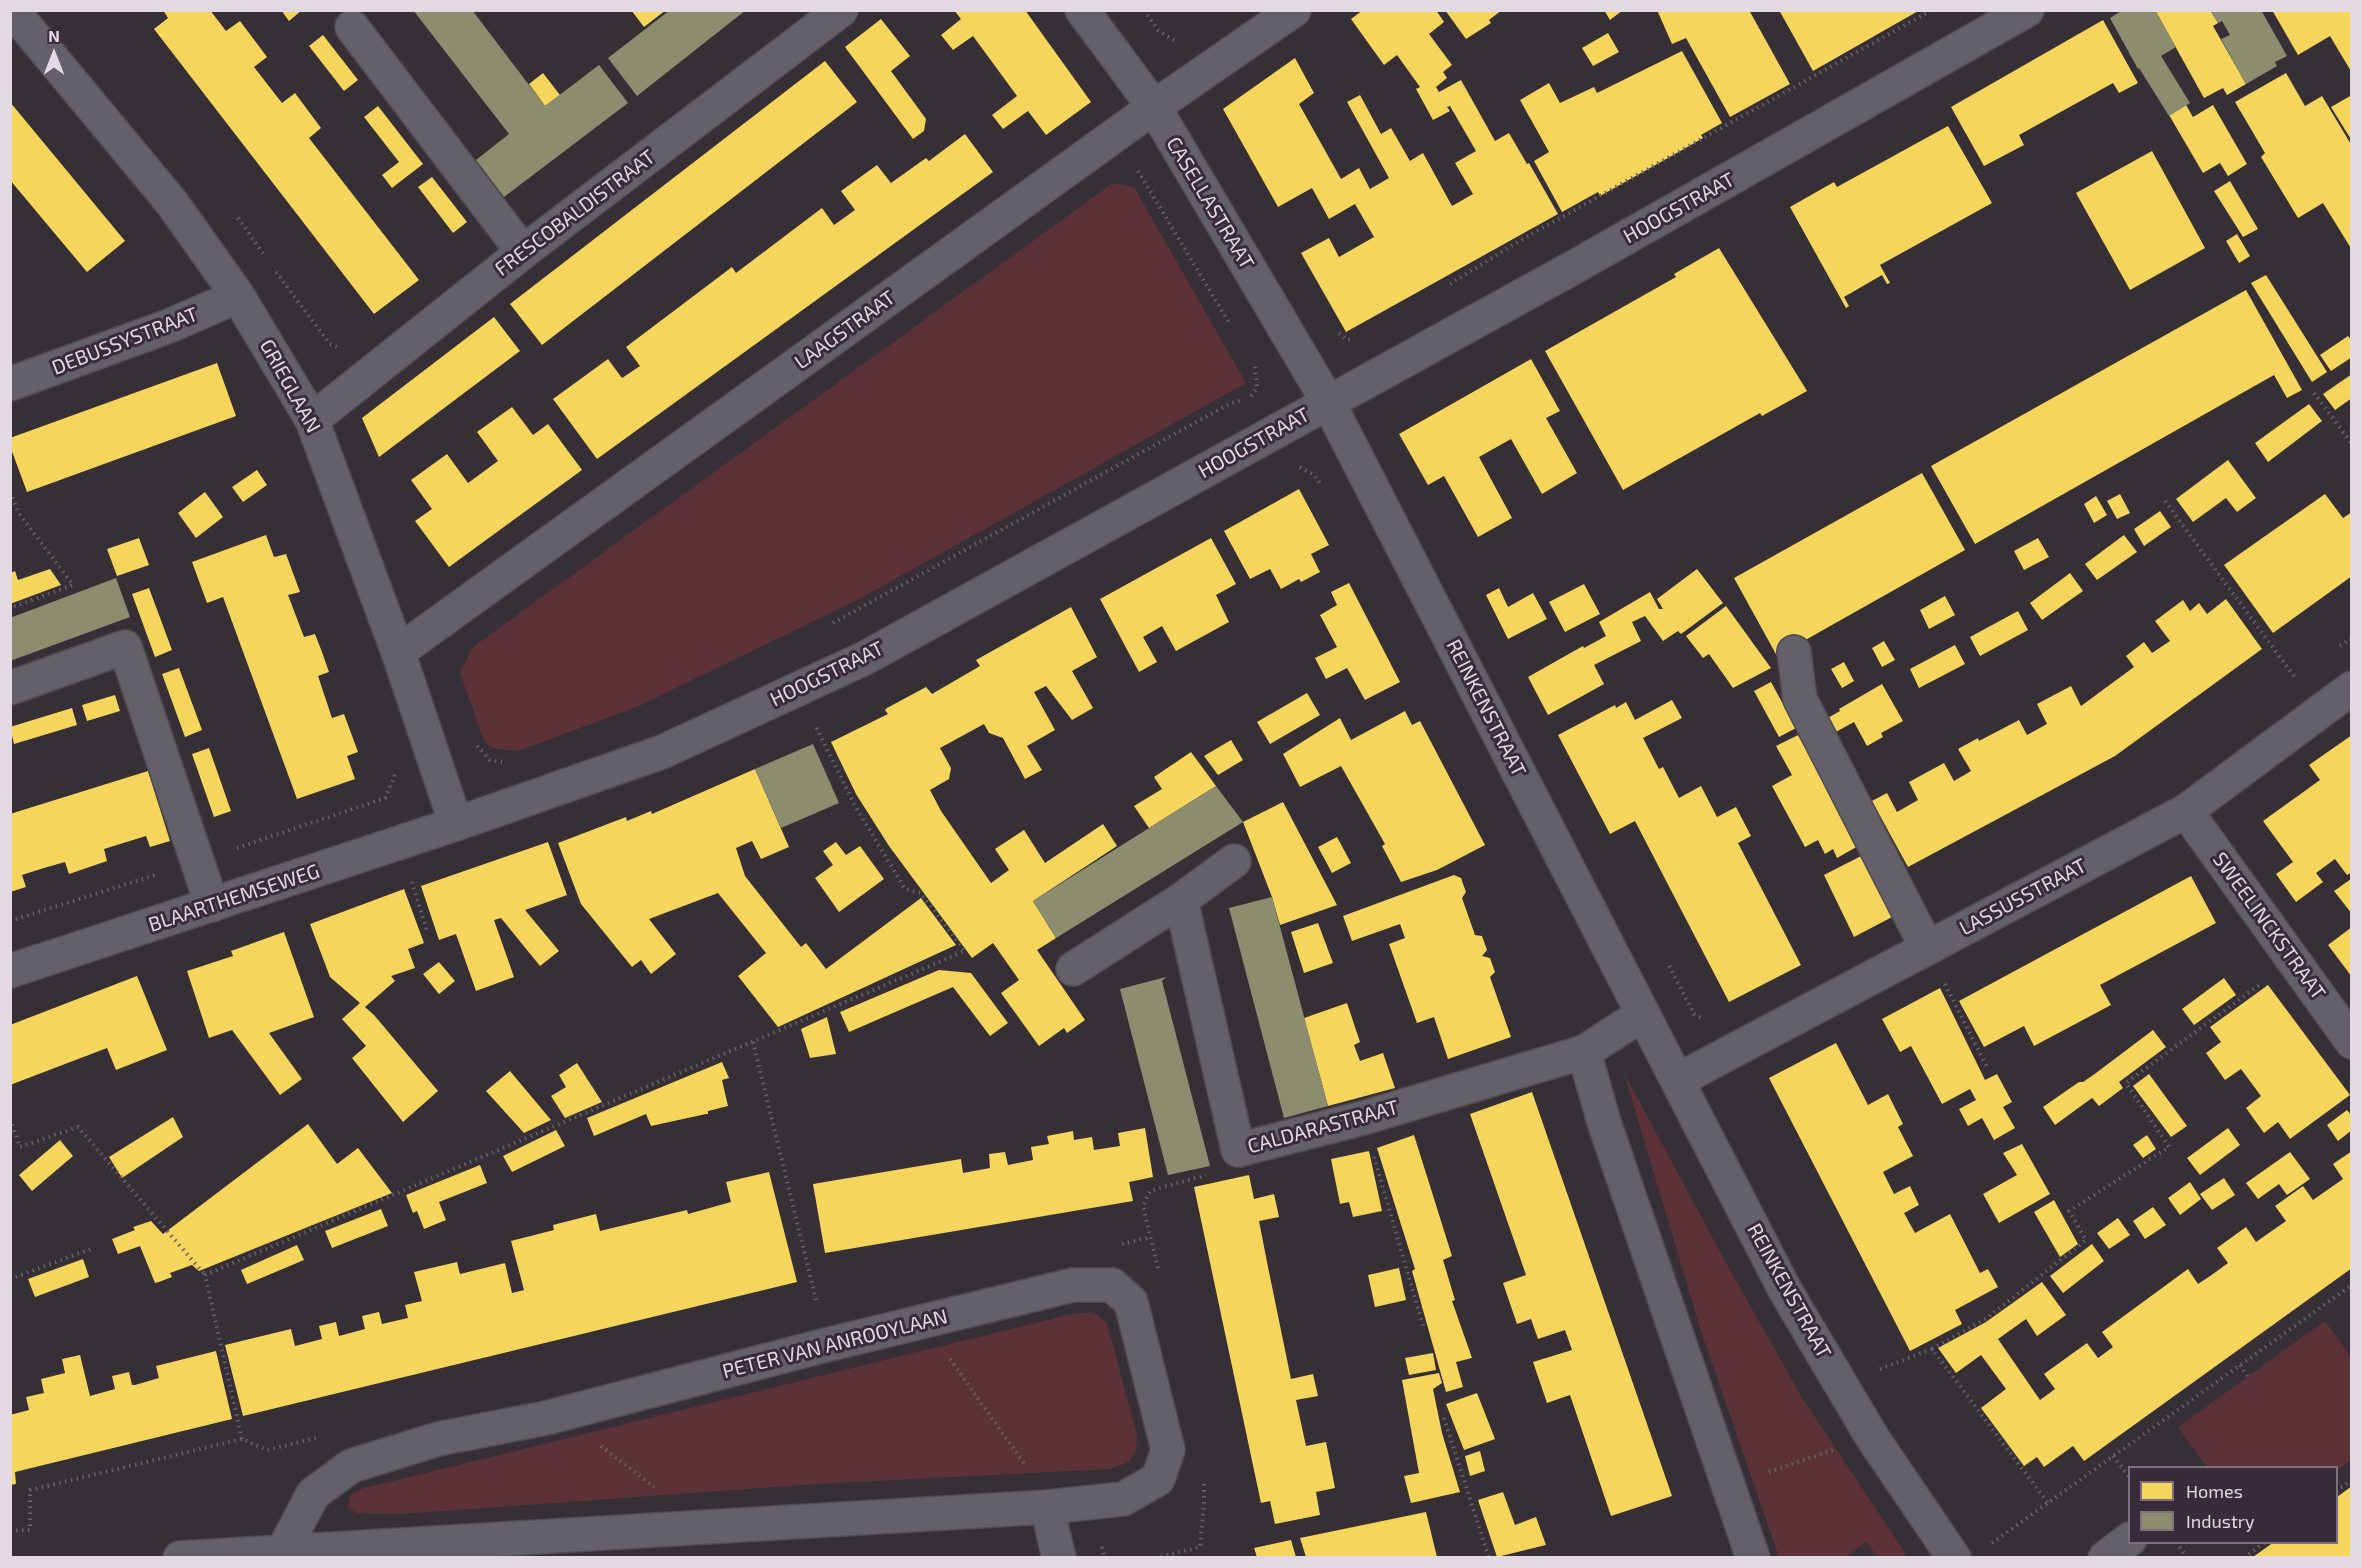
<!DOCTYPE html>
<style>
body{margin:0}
#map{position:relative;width:2362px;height:1568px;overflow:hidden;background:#363036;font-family:"Exo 2",sans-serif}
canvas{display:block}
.frame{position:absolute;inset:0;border:12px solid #e2d9e2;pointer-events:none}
.legend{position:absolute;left:2128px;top:1466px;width:210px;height:78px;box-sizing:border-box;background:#392c3a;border:2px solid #7d717d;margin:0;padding:8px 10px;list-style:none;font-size:18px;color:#e2d9e2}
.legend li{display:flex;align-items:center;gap:12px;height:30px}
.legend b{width:30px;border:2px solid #7d717d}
.north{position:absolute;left:24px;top:24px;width:60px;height:60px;-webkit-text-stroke:4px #392c3a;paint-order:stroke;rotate:0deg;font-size:16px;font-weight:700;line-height:24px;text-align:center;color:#e2d9e2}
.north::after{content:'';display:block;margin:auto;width:21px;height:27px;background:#e2d9e2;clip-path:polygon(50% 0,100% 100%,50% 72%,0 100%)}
</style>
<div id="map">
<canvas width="2362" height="1568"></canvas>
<div class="frame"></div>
<ul class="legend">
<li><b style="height:16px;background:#f6d55c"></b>Homes</li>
<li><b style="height:16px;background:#8c8c6e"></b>Industry</li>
</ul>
<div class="north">N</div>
</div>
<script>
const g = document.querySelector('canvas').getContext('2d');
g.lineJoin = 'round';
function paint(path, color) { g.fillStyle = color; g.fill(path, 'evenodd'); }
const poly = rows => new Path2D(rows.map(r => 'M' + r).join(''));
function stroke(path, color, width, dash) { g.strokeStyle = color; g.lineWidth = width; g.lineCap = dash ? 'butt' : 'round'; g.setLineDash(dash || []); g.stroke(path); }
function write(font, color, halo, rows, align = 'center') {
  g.font = font + ' "Exo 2",sans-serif'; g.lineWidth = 6; g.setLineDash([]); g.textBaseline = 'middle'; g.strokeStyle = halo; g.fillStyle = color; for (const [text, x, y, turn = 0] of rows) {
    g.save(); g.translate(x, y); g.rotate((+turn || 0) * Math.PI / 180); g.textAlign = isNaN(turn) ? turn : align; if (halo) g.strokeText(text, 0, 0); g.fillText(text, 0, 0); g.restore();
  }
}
paint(poly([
 [1113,183,1134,187,1246,383,863,597,639,706,518,751,492,748,484,740,460,673,473,647],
 [1624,1073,1726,1263,1801,1396,1905,1553,1905,1557,1878,1557,1866,1542,1846,1557,1779,1557,1700,1328],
 [1093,1312,1107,1323,1137,1435,1136,1450,1129,1462,1110,1469,816,1484,401,1514,357,1513,348,1507,350,1496,361,1489,1068,1315],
 [2325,1321,2351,1357,2351,1460,2337,1471,2336,1468,2207,1467,2178,1427]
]), '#5c3238');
paint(poly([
 [163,10,210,10,226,31,240,21,267,57,254,67,282,103,295,93,321,128,309,138,419,280,374,314,154,29,168,18],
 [281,10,302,10,289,21],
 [631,10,666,10,644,27],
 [954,10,1025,10,1091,102,1046,135,1028,111,1003,129,992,115,1017,96,973,36,953,50,941,35,961,19],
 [1363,10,1436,10,1444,22,1429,34,1452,65,1443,72,1447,78,1436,87,1439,92,1461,80,1495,141,1509,133,1527,164,1529,163,1558,214,1346,332,1301,253,1329,238,1339,257,1374,237,1355,204,1329,219,1312,188,1278,207,1223,109,1295,58,1314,93,1299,104,1341,179,1359,168,1370,189,1389,178,1347,102,1360,95,1381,134,1391,128,1410,161,1423,153,1452,206,1473,194,1455,163,1476,151,1450,106,1447,107,1450,111,1433,120,1416,89,1420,87,1397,55,1384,65,1351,19],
 [1445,10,1502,10,1489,20,1491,23,1466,39],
 [1604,10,1623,10,1610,20],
 [1657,10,1749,10,1790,84,1730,117,1686,38,1672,44],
 [1779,10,1920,10,1813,71],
 [2155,10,2210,10,2218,23,2213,26,2246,84,2227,95,2223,88,2204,98],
 [2272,10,2352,10,2352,73,2330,36,2298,55],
 [881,19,910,56,891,71,926,119,924,131,913,139,845,47],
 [2103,20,2138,83,2119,93,2113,83,2019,135,2024,145,1984,166,1951,107],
 [1608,33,1619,52,1593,66,1582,48],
 [323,35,358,80,344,91,309,46],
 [1682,51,1722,123,1701,135,1703,138,1675,154,1600,196,1598,192,1562,212,1534,161,1549,152,1520,100,1549,83,1560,103,1594,87,1597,93],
 [825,61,857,102,542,345,510,304],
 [543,73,560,95,545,106,529,84],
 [2286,73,2305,106,2322,96,2352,146,2352,250,2323,203,2298,218,2261,157,2265,153,2235,102],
 [2352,95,2352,141,2331,107],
 [10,102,125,241,87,272,10,180],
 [2186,105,2193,117,2213,105,2247,164,2228,176,2220,163,2203,173,2169,115],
 [378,106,423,164,392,188,382,175,399,162,364,117],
 [1948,126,1992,203,1880,265,1890,283,1887,284,1882,275,1844,297,1849,306,1846,308,1790,207,1834,182,1837,187],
 [965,134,993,172,597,459,553,399,608,359,622,378,640,366,626,347,732,267,736,273,822,208,834,225,855,210,841,191,877,165,891,183,926,158,929,161],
 [2152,151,2205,248,2130,290,2076,193],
 [432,177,467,222,453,233,418,187],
 [2230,181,2258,229,2243,237,2214,191],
 [2237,234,2250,256,2239,263,2226,241],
 [1719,248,1807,391,1762,416,1760,413,1623,490,1545,351,1676,277,1674,274],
 [2266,275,2327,372,2312,382,2251,283],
 [2246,290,2302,390,2287,398,2274,375,1975,544,1931,466],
 [494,317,520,351,379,457,362,418],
 [2348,336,2352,341,2352,357,2331,371,2320,355],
 [1531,359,1560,411,1546,418,1577,473,1542,494,1511,439,1479,457,1512,518,1478,537,1444,476,1428,485,1399,434],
 [217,363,236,416,27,492,10,446,10,438],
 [2352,374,2352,398,2335,410,2323,394],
 [2309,404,2322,421,2268,462,2255,443],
 [512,407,533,435,548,424,582,470,449,567,415,521,432,509,411,480,447,454,468,483,498,461,477,432],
 [2228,460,2256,498,2237,512,2226,498,2193,522,2176,499],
 [257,470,267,485,243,502,232,487],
 [1922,473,1965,550,1777,656,1734,578],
 [1299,489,1329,545,1311,554,1320,572,1301,582,1299,579,1281,589,1270,569,1250,579,1224,531],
 [205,492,223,517,196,538,178,513],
 [2120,494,2130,513,2117,519,2107,501],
 [2325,494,2343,518,2352,512,2352,576,2273,633,2224,565],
 [2096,496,2107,515,2094,523,2084,504],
 [2160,511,2171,527,2144,546,2134,529],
 [266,535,274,557,286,554,300,592,288,595,304,637,315,634,322,652,329,672,318,676,332,718,344,714,358,752,347,756,355,779,297,799,223,597,207,603,192,562],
 [2124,535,2137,552,2097,580,2085,564],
 [139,538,149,565,117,576,107,549],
 [1211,538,1236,584,1216,595,1229,622,1176,651,1162,626,1143,637,1157,662,1139,672,1100,599],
 [2038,538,2049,557,2024,570,2014,551],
 [50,569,61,585,10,604,10,573,15,571,18,580],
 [1697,569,1723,603,1681,634,1678,631,1663,641,1645,616,1632,622,1641,641,1594,665,1604,684,1548,715,1528,677,1583,646,1584,648,1606,636,1599,622,1650,592,1659,609,1663,609,1657,599],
 [2070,573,2083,591,2042,620,2030,603],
 [1349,583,1400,682,1365,700,1347,668,1326,679,1315,658,1337,647,1320,615,1337,605,1331,592],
 [1584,584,1600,614,1565,632,1549,602],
 [149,588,172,650,155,657,132,594],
 [1499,588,1508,607,1533,593,1547,619,1508,639,1486,595],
 [1945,596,1955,615,1929,629,1920,610],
 [2226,599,2262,649,2115,756,1908,867,1872,801,1887,793,1897,812,1918,800,1909,782,1944,763,1954,781,1971,771,1958,749,1978,738,1979,741,2019,720,2027,735,2047,724,2037,704,2071,686,2081,706,2134,667,2126,656,2144,642,2152,653,2170,641,2155,621,2183,600,2190,611,2199,603,2207,614],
 [1726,606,1771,668,1733,688,1709,654,1703,658,1686,636],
 [1071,607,1097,657,1072,671,1093,708,1072,720,1046,686,1034,692,1055,730,1027,746,1042,770,1025,779,1003,738,989,733,984,724,940,748,951,768,949,779,930,790,941,811,991,883,1009,870,995,849,1024,830,1045,863,1103,824,1117,846,1033,901,1056,938,1037,950,1085,1020,1067,1033,1064,1028,1039,1046,1001,993,1019,980,993,943,972,958,889,846,856,794,831,742,888,714,885,710,887,708,926,687,932,694,980,666,976,660],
 [2018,611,2028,630,1980,656,1970,637],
 [1884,641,1895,660,1882,667,1872,648],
 [1955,645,1965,664,1919,688,1910,669],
 [1844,662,1854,681,1842,688,1831,669],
 [179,668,202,730,185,737,162,674],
 [1771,682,1796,728,1779,737,1754,691],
 [1882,684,1903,721,1881,733,1883,737,1867,746,1854,722,1834,733,1826,719,1840,711,1839,709],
 [1307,693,1320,715,1270,744,1257,722],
 [115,695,120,711,87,721,82,705],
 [1672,700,1682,718,1643,738,1659,769,1663,767,1679,798,1701,786,1717,817,1736,807,1751,836,1738,843,1801,965,1729,1002,1635,821,1610,834,1558,735,1615,705,1616,708,1626,702,1635,720],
 [72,708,77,725,14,744,10,727],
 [1405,711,1412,725,1420,721,1485,845,1437,870,1401,882,1382,846,1385,844,1341,766,1300,787,1283,754,1340,718,1351,740],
 [1798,735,1858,846,1837,858,1833,849,1825,854,1818,840,1805,847,1772,786,1792,775,1776,746],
 [2352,735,2352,847,2350,848,2352,851,2352,872,2347,875,2335,859,2316,873,2323,882,2296,902,2276,874,2293,862,2263,821,2320,780,2309,765],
 [1231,740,1243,760,1218,775,1204,756],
 [209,748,231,811,214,817,192,754],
 [1191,752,1216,786,1149,828,1134,806,1162,789,1154,777],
 [755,769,789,847,761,859,752,841,736,848,745,876,801,947,806,943,826,969,921,898,956,945,778,1027,738,976,766,953,718,893,649,919,676,954,651,974,641,960,632,967,581,904,558,843,626,817,627,821,651,811,652,814],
 [148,771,170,841,150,847,146,836,104,849,107,861,69,874,65,862,44,868,22,875,26,887,10,892,10,814],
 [1283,802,1337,905,1280,925,1272,897,1243,822],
 [1337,837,1351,863,1332,873,1318,847],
 [548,842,567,895,525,910,559,951,540,966,501,918,494,920,514,977,476,991,456,934,439,940,421,886],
 [836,842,846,855,860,846,884,879,839,912,815,878,833,865,823,851],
 [1863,855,1894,916,1854,937,1824,875],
 [1454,875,1461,878,1466,892,1462,898,1475,935,1482,936,1487,950,1482,956,1490,958,1495,972,1490,977,1511,1037,1448,1059,1434,1017,1417,1023,1389,944,1405,938,1400,924,1352,941,1343,916],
 [2191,876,2216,923,2100,985,2111,1005,2034,1046,2024,1026,1984,1047,1959,1001],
 [2351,879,2352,880,2352,914,2334,891],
 [404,889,424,943,408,949,415,968,391,976,395,981,365,1007,374,1015,438,1091,403,1122,352,1058,366,1046,342,1019,360,1003,330,977,310,924],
 [1318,923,1333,963,1304,973,1291,932],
 [2352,927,2352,977,2328,945],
 [284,932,314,1017,269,1033,302,1079,280,1095,232,1030,209,1038,187,971,233,956,231,951],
 [439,962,455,981,439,994,423,974],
 [939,970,971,973,1008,1023,990,1036,953,987,849,1032,840,1012],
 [137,976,167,1050,116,1070,107,1048,10,1085,10,1025],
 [2224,978,2236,995,2194,1025,2182,1009],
 [2268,985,2350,1095,2290,1139,2278,1122,2264,1133,2246,1108,2261,1096,2241,1069,2225,1080,2206,1053,2221,1042,2210,1027],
 [1940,988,1985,1080,1997,1074,2012,1102,2003,1107,2015,1128,1994,1140,1982,1118,1968,1126,1959,1109,1976,1100,1970,1089,1942,1104,1911,1046,1900,1052,1882,1019],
 [1347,1003,1360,1042,1354,1045,1360,1061,1383,1053,1395,1088,1328,1106,1304,1018],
 [827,1017,836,1054,810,1058,801,1029],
 [2153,1030,2166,1047,2119,1082,2123,1088,2099,1106,2092,1098,2055,1125,2043,1107,2079,1082,2083,1082,2096,1073],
 [1836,1043,1868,1105,1888,1094,1903,1124,1898,1127,1913,1156,1883,1172,1894,1194,1910,1186,1919,1205,1904,1213,1915,1233,1950,1214,1980,1273,1988,1269,1998,1287,1955,1310,1962,1324,1910,1351,1769,1078],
 [722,1062,729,1078,722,1080,728,1106,708,1111,708,1114,706,1114,651,1126,646,1114,594,1136,587,1118],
 [577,1063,602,1102,565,1118,551,1096,566,1087,559,1075],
 [510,1071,551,1120,524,1133,486,1091],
 [2149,1074,2187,1126,2171,1137,2133,1086],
 [1532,1092,1672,1496,1611,1516,1570,1395,1547,1403,1533,1362,1572,1350,1565,1330,1538,1339,1531,1319,1517,1324,1503,1283,1526,1275,1470,1114],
 [2347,1110,2352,1116,2352,1130,2338,1141,2327,1125],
 [173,1117,183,1137,122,1178,109,1157],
 [308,1124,337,1164,358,1148,392,1193,199,1271,192,1265,170,1273,172,1277,159,1282,155,1283,140,1246,118,1254,112,1239,135,1230,133,1227,151,1221,163,1234],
 [1145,1128,1153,1177,1129,1182,1133,1201,825,1253,813,1184,961,1159,963,1173,990,1168,989,1154,1005,1152,1008,1165,1033,1160,1031,1147,1049,1144,1047,1136,1073,1131,1074,1140,1092,1137,1094,1150,1120,1146,1118,1133],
 [2228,1128,2240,1145,2200,1175,2187,1158],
 [556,1130,565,1146,512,1172,503,1156],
 [1414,1135,1452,1256,1443,1260,1455,1300,1452,1301,1472,1358,1456,1362,1463,1387,1446,1392,1412,1271,1415,1269,1377,1148],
 [2147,1135,2156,1149,2143,1158,2133,1145],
 [60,1140,73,1156,32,1191,19,1175],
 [2022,1144,2050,1194,1999,1223,1983,1194,2017,1175,2003,1153],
 [1369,1151,1382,1211,1353,1217,1349,1202,1340,1204,1331,1159],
 [2352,1151,2352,1268,2084,1461,2073,1446,2044,1467,2037,1457,2024,1466,1981,1408,2006,1389,1981,1355,1956,1373,1938,1348,1986,1322,2042,1282,2066,1315,2037,1336,2026,1319,1998,1339,2040,1400,2055,1389,2044,1374,2087,1343,2098,1358,2113,1347,2102,1332,2188,1269,2198,1284,2213,1274,2228,1263,2217,1248,2246,1227,2256,1242,2286,1221,2275,1206,2303,1186,2313,1200,2343,1179,2333,1164],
 [2290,1152,2310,1179,2287,1195,2279,1184,2258,1199,2246,1183],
 [480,1165,487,1183,439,1202,446,1220,424,1229,417,1211,413,1213,406,1195],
 [769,1172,797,1282,243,1416,225,1345,291,1329,295,1346,322,1339,319,1326,336,1322,339,1336,365,1329,362,1316,379,1312,382,1324,408,1318,405,1305,422,1301,414,1272,457,1262,460,1274,505,1263,512,1293,524,1290,511,1241,554,1230,553,1225,596,1214,600,1231,687,1210,688,1214,731,1202,726,1182],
 [1249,1175,1254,1199,1274,1194,1279,1217,1259,1221,1268,1267,1291,1379,1313,1374,1318,1396,1296,1400,1306,1446,1326,1442,1335,1488,1316,1492,1320,1515,1275,1524,1270,1501,1261,1503,1194,1187],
 [2224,1178,2235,1195,2212,1210,2200,1194],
 [2190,1182,2201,1199,2180,1215,2168,1198],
 [2054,1200,2078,1244,2060,1257,2034,1212],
 [2153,1207,2166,1225,2145,1239,2133,1221],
 [381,1209,388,1226,332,1248,325,1231],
 [2118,1218,2130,1235,2109,1249,2097,1233],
 [2092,1244,2104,1261,2063,1293,2050,1276],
 [297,1245,304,1260,247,1284,241,1270],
 [83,1259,89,1277,35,1297,28,1279],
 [1399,1268,1406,1300,1375,1307,1368,1275],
 [216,1351,232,1419,15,1472,16,1484,10,1485,10,1415,29,1410,26,1397,44,1393,41,1379,65,1373,62,1359,80,1355,90,1396,115,1389,112,1376,129,1372,132,1385,135,1385,159,1378,156,1366],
 [1433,1353,1436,1370,1409,1375,1405,1358],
 [1439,1373,1442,1383,1433,1389,1442,1433,1460,1492,1411,1503,1404,1476,1419,1473,1402,1380],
 [1477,1393,1495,1439,1464,1450,1446,1404],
 [1480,1451,1485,1471,1470,1476,1465,1456],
 [2352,1486,2352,1557,2253,1557,2274,1542,2336,1542,2337,1497],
 [1503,1492,1515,1525,1536,1517,1546,1545,1497,1557,1478,1500],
 [1426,1512,1437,1557,1306,1557,1300,1538],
 [1291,1540,1296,1557,1257,1557,1254,1548]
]), '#f6d55c');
paint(poly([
 [413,10,472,10,545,106,599,65,628,103,504,197,476,160,509,134],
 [670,10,746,10,637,96,608,58],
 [2123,10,2155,10,2176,47,2161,56,2190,103,2169,116,2139,68,2138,69,2110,18],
 [2210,10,2261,10,2287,56,2275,62,2277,66,2246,84,2221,39,2230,35,2222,21,2218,23],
 [116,578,130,617,10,661,10,618],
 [813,744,839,803,781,828,755,769],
 [1216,786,1243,822,1056,938,1033,901],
 [1272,897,1328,1106,1284,1118,1229,908],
 [1166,977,1162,981,1210,1166,1168,1175,1120,989]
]), '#8c8c6e');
const minor = poly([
 [12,10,172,203,238,296,312,420,398,652,456,824],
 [1082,10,1154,107,1328,402,1785,1290,1872,1437,1954,1558],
 [352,27,523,252],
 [10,384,169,326,238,296],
 [312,420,523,252,841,10],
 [398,652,1154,107,1294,10],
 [1794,652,1800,699,1927,948],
 [10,688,125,647,212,905],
 [2186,811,2352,1042],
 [1181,900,1238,1150,1363,1118,1584,1052],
 [1073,969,1181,900,1234,861],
 [10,971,456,824,662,752,865,658,1576,266,2027,10],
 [1643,1014,1584,1052,1604,1122,1753,1558],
 [1678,1080,2186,811,2352,688],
 [1047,1507,1059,1558],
 [180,1558,1047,1507,1123,1499,1158,1479,1168,1450,1131,1302,1112,1285,1073,1285,826,1345,546,1418,438,1439,351,1466,313,1494,283,1551],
 [2105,1558,2130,1539]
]);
stroke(minor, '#514c51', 36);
stroke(poly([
 [1144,10,1158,30,1175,41],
 [1138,171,1230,324],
 [238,218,265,256],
 [276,272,330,344,337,347],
 [1450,284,1521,240,1932,10],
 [1339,333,1347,340,1353,339],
 [2314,393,2352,444],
 [1251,396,1257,388,1255,366],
 [1300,467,1314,475,1321,485],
 [10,492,18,512,73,585,10,608],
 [2165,501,2296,679],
 [833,623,1229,404,1242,400],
 [2340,646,2352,638],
 [477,746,490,760,502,762],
 [237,848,385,798,395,775],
 [412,882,427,931],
 [10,921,158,874],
 [1669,966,1694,1014,1703,1019],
 [1945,984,1988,1069],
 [753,1042,817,1304],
 [10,1119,20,1147,78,1127,205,1275],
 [1374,1157,1424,1329],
 [1122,1244,1151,1237],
 [1158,1268,1143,1206,1150,1191,1206,1175],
 [10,1279,91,1249],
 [1932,1349,1987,1318,2086,1240,2069,1211,2169,1147,2126,1083,2259,985],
 [950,1359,1025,1465],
 [2240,1365,2248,1377],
 [1880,1369,1932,1349,2048,1503],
 [1444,1418,1489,1558],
 [242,1439,205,1275,965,951,921,893,905,889,855,806,816,727],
 [601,1446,654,1487],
 [2113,1456,2130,1478],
 [1769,1472,1833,1450],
 [2336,1491,2352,1480],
 [10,1531,30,1530,30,1490,242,1439,267,1450,316,1438],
 [2176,1542,2187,1558],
 [1992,1543,2352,1285],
 [1102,1547,1105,1558],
 [1155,1558,1200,1547,1204,1503,1204,1481],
 [2244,1558,2265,1542]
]), '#66626a', 4, [1.5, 4.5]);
stroke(minor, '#64606a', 33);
write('20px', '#e2d9e2', '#392c3a', [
 ["CASELLASTRAAT",1210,203,59],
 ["HOOGSTRAAT",1679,208,-29],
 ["FRESCOBALDISTRAAT",575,213,-37],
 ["LAAGSTRAAT",845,330,-36],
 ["DEBUSSYSTRAAT",125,341,-21],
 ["GRIEGLAAN",290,386,61],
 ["HOOGSTRAAT",1254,443,-29],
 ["HOOGSTRAAT",827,674,-26],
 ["REINKENSTRAAT",1486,708,63],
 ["LASSUSSTRAAT",2023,897,-28],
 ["BLAARTHEMSEWEG",234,898,-18],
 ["SWEELINCKSTRAAT",2269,926,54],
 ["CALDARASTRAAT",1323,1127,-15],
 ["REINKENSTRAAT",1789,1291,61],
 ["PETER VAN ANROOYLAAN",835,1344,-14]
]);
</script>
